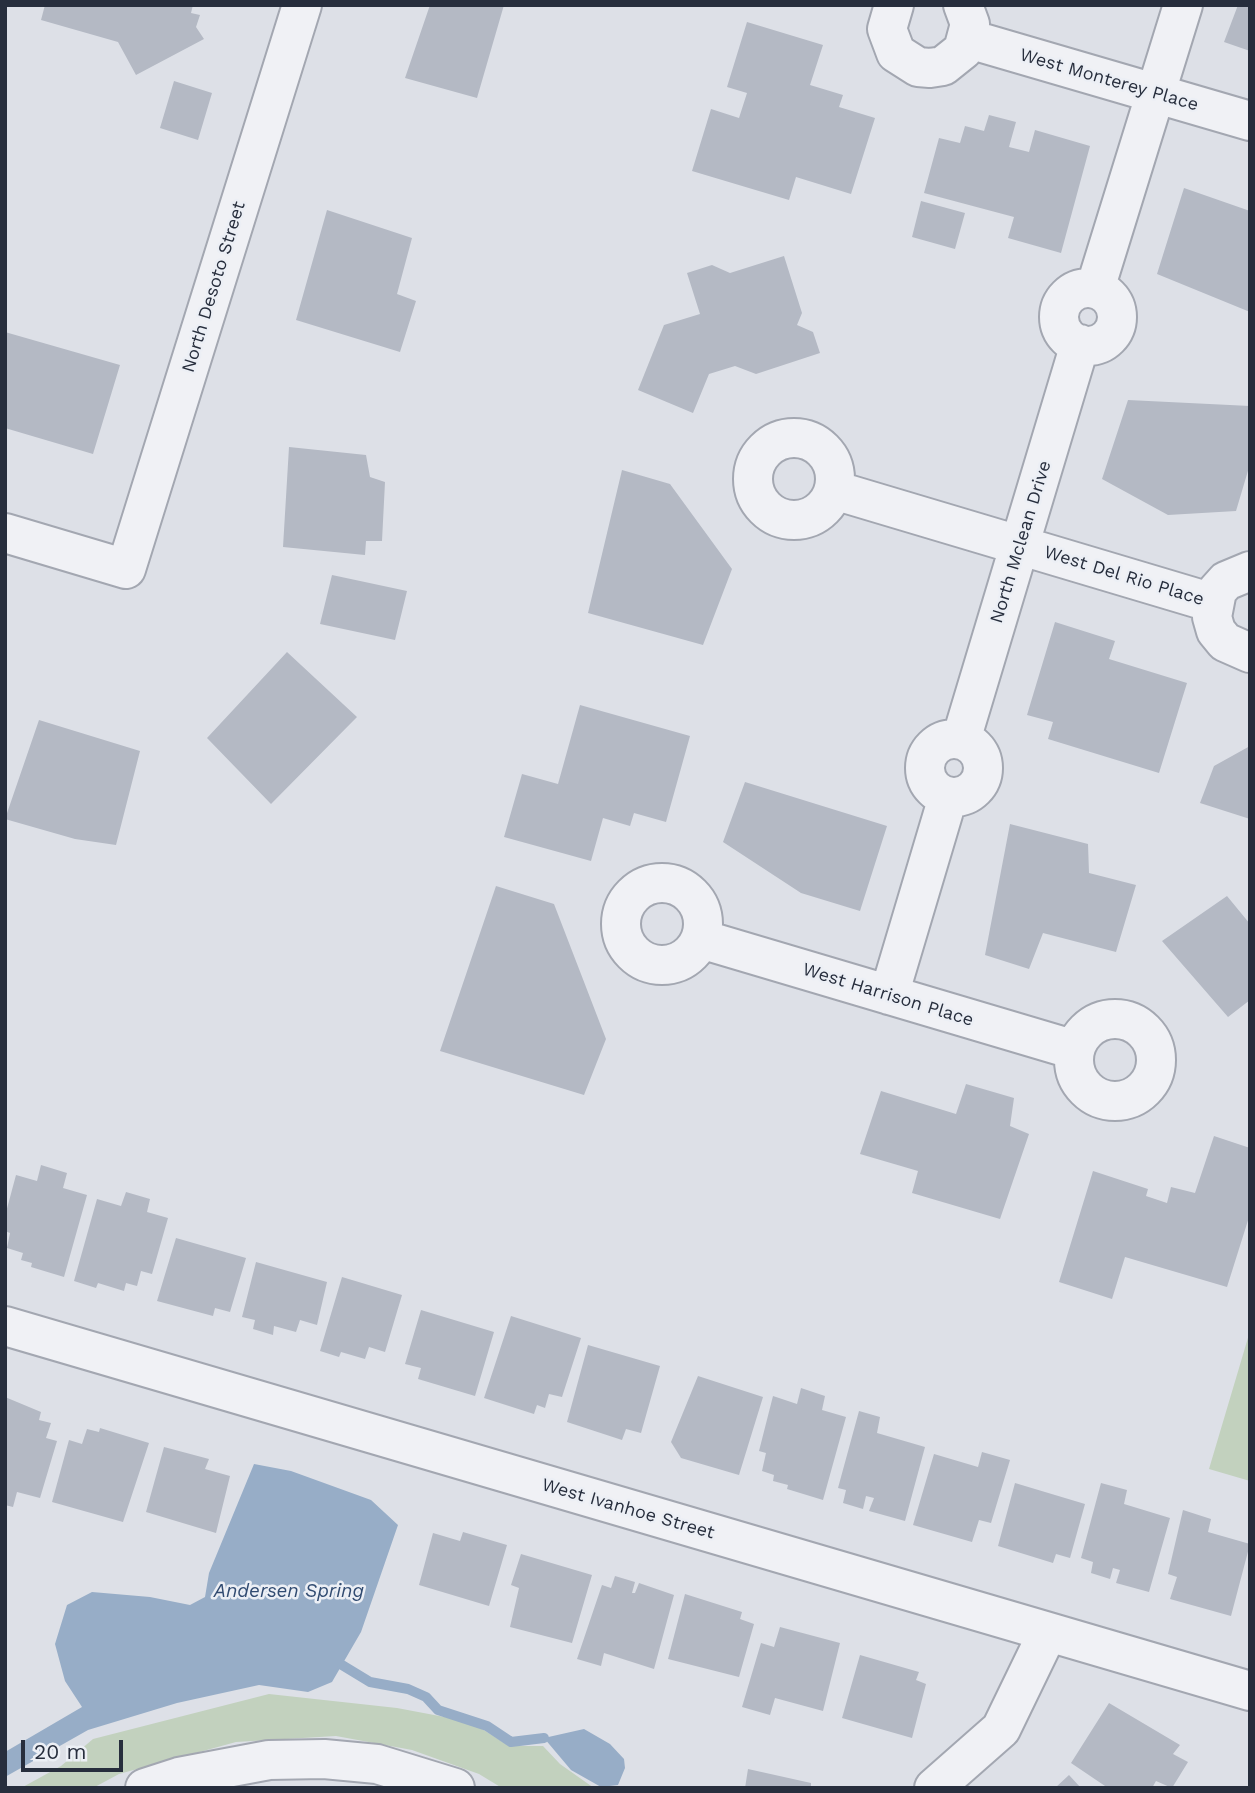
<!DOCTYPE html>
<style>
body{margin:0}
#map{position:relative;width:1255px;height:1793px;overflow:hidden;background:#dde0e7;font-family:"Work Sans",sans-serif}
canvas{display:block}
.frame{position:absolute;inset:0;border:7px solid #272e3d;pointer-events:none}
.scale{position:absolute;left:21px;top:1740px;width:102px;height:32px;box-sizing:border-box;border:4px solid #272e3d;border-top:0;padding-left:9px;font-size:21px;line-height:24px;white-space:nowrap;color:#272e3d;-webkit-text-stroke:5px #eceff5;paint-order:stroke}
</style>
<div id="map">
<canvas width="1255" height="1793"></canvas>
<div class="frame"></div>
<div class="scale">20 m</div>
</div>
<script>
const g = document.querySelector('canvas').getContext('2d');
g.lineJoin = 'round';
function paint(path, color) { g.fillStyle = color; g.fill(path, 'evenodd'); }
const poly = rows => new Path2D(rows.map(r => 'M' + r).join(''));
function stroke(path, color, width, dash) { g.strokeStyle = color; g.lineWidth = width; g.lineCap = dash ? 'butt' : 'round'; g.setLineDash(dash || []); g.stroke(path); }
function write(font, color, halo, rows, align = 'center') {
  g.font = font + ' "Work Sans",sans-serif'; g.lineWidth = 5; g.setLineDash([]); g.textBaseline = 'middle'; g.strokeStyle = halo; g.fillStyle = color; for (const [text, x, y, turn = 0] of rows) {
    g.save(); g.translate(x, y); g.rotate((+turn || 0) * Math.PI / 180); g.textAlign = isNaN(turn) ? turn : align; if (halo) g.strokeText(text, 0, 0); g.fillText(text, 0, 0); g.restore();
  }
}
paint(poly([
 [1250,1331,1250,1481,1209,1469],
 [269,1694,397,1708,450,1718,479,1727,509,1746,543,1746,560,1764,594,1788,502,1788,479,1774,412,1750,336,1736,236,1742,119,1774,93,1788,21,1788,61,1766,93,1739]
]), '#c2d1be');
paint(poly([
 [254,1464,291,1471,371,1500,398,1525,361,1632,332,1682,308,1692,259,1685,177,1703,88,1730,5,1777,5,1752,82,1707,65,1681,55,1644,67,1605,92,1592,150,1597,190,1605,205,1597,209,1573],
 [584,1729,610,1744,624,1759,625,1768,618,1785,601,1787,571,1770,544,1738]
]), '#97adc7');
stroke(poly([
 [342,1665,370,1682,408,1689,426,1697,438,1710,487,1726,511,1742,544,1738]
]), '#97adc7', 10);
paint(poly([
 [45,5,193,5,191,13,200,15,196,27,204,39,136,75,118,42,41,20],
 [430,5,504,5,477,98,405,78],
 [1238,5,1250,5,1250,51,1224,42],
 [747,22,823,45,810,85,843,95,839,107,875,118,851,194,796,177,789,200,692,171,711,109,739,118,747,93,727,87],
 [174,81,212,93,198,140,160,128],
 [989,115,1016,122,1009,147,1029,152,1035,130,1090,146,1061,253,1008,238,1014,217,924,193,939,138,960,143,965,126,984,131],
 [1184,188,1250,211,1250,312,1157,274],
 [921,201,965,213,955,249,912,237],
 [327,210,412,238,397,294,416,301,400,352,296,320],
 [784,256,802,313,797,325,813,332,820,353,756,374,735,366,709,374,693,413,638,390,664,325,700,314,687,273,712,265,730,273],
 [5,332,120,365,93,454,5,428],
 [1128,400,1250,406,1250,464,1236,511,1168,515,1102,479],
 [289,447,366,455,370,477,385,482,382,541,366,541,365,555,283,547],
 [622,470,670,484,732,569,703,645,588,613],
 [332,575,407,591,395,640,320,624],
 [1055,622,1115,641,1109,659,1187,683,1159,773,1048,739,1053,722,1027,715],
 [287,652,357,717,271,804,207,738],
 [580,705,690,736,666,822,634,813,630,826,603,818,591,861,504,837,522,774,558,784],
 [39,720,140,751,116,845,75,839,5,819],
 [1250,746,1250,819,1200,803,1214,766],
 [745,782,887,826,860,911,801,893,723,842],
 [1010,824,1088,844,1089,873,1136,885,1116,952,1043,933,1029,969,985,955],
 [496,886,554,904,606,1039,584,1095,440,1051],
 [1227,896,1250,924,1250,1000,1228,1017,1162,941],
 [966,1084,1014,1098,1010,1126,1029,1134,1000,1219,912,1193,918,1171,860,1154,881,1091,956,1114],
 [1214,1136,1250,1148,1250,1214,1227,1287,1125,1257,1112,1299,1059,1282,1093,1171,1148,1189,1146,1196,1167,1203,1171,1187,1195,1193],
 [41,1165,67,1173,63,1188,87,1195,64,1277,31,1267,32,1263,21,1260,23,1253,7,1248,10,1233,5,1231,5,1216,16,1175,37,1181],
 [126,1192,150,1199,147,1212,168,1218,152,1274,141,1271,137,1286,126,1283,124,1291,98,1283,96,1288,74,1281,97,1199,121,1206],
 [176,1238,246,1258,230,1312,215,1308,213,1316,157,1301],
 [256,1262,327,1282,317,1325,300,1320,296,1332,274,1326,273,1335,253,1329,255,1320,242,1317],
 [342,1277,402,1295,385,1352,369,1347,365,1359,341,1352,339,1357,320,1351],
 [421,1310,494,1332,475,1396,418,1379,421,1368,405,1364],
 [511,1316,581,1338,562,1397,549,1394,545,1408,537,1405,534,1414,484,1398],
 [588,1345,660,1366,641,1433,626,1429,622,1440,567,1422],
 [698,1376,763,1397,739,1475,681,1458,671,1442],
 [801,1388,825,1396,822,1410,846,1417,823,1500,787,1489,788,1485,773,1481,774,1475,762,1471,766,1453,759,1451,773,1396,797,1404],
 [5,1397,41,1412,39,1420,51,1423,46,1438,57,1441,40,1498,17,1492,13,1507,5,1505],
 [859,1411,880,1417,877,1433,925,1447,905,1521,869,1511,874,1498,866,1496,863,1509,843,1503,846,1490,838,1488],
 [100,1428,149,1443,123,1522,52,1502,69,1440,82,1444,87,1429,99,1432],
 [164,1447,209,1459,205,1469,230,1476,216,1533,146,1512],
 [982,1452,1010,1460,991,1523,979,1520,972,1542,913,1525,934,1454,978,1467],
 [1015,1483,1085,1504,1070,1558,1056,1554,1053,1563,998,1546],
 [1101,1483,1127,1490,1124,1504,1170,1518,1149,1592,1116,1583,1120,1570,1113,1568,1110,1579,1091,1573,1093,1562,1081,1558],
 [1183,1510,1211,1519,1208,1532,1250,1544,1231,1616,1170,1599,1177,1577,1168,1574],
 [463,1532,507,1545,489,1606,419,1585,433,1533,460,1541],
 [521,1554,592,1575,572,1643,510,1627,519,1588,511,1585],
 [615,1576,635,1582,632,1593,635,1593,639,1583,674,1595,654,1669,604,1653,601,1666,577,1659,602,1585,611,1588],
 [685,1594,742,1612,740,1619,754,1624,739,1677,668,1659],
 [780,1627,840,1643,823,1711,775,1698,770,1715,742,1707,761,1643,774,1647],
 [860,1655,919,1672,916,1680,926,1684,912,1738,842,1718],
 [1109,1703,1180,1745,1173,1754,1188,1762,1172,1788,1156,1781,1152,1788,1108,1788,1071,1763],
 [748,1769,811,1783,811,1788,745,1788],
 [1069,1775,1081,1788,1055,1788]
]), '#b4b9c4');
const minor = poly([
 [894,5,887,29,896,53,918,67,930,68,943,66,963,50,970,24,963,5],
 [969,39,1250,121],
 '1059 317a29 29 0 1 1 58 0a29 29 0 1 1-58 0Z',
 [1095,289,1183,5],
 '753 479a41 41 0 1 1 82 0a41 41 0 1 1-82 0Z',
 [834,490,1213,603],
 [5,533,126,569,302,5],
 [1250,571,1226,581,1217,591,1212,617,1216,631,1225,642,1250,653],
 '925 768a29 29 0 1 1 58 0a29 29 0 1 1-58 0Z',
 [961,740,1080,344],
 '621 924a41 41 0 1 1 82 0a41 41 0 1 1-82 0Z',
 [701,939,1075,1050],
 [889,995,948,797],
 '1074 1060a41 41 0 1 1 82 0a41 41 0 1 1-82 0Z',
 [5,1326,1250,1691],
 [145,1788,179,1777,269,1760,324,1759,377,1764,455,1788],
 [934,1788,1001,1729,1048,1632]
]);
stroke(minor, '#a3a7b1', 42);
stroke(minor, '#f0f1f5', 38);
write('18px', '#272e3d', '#eceff5', [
 ["West Monterey Place",1109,80,16],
 ["North Desoto Street",214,287,-73],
 ["North Mclean Drive",1021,542,-73],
 ["West Del Rio Place",1124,576,17],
 ["West Harrison Place",888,995,17],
 ["West Ivanhoe Street",628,1509,16]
]);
write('italic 19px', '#314b71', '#eceff5', [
 ["Andersen Spring",289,1591]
]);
</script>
